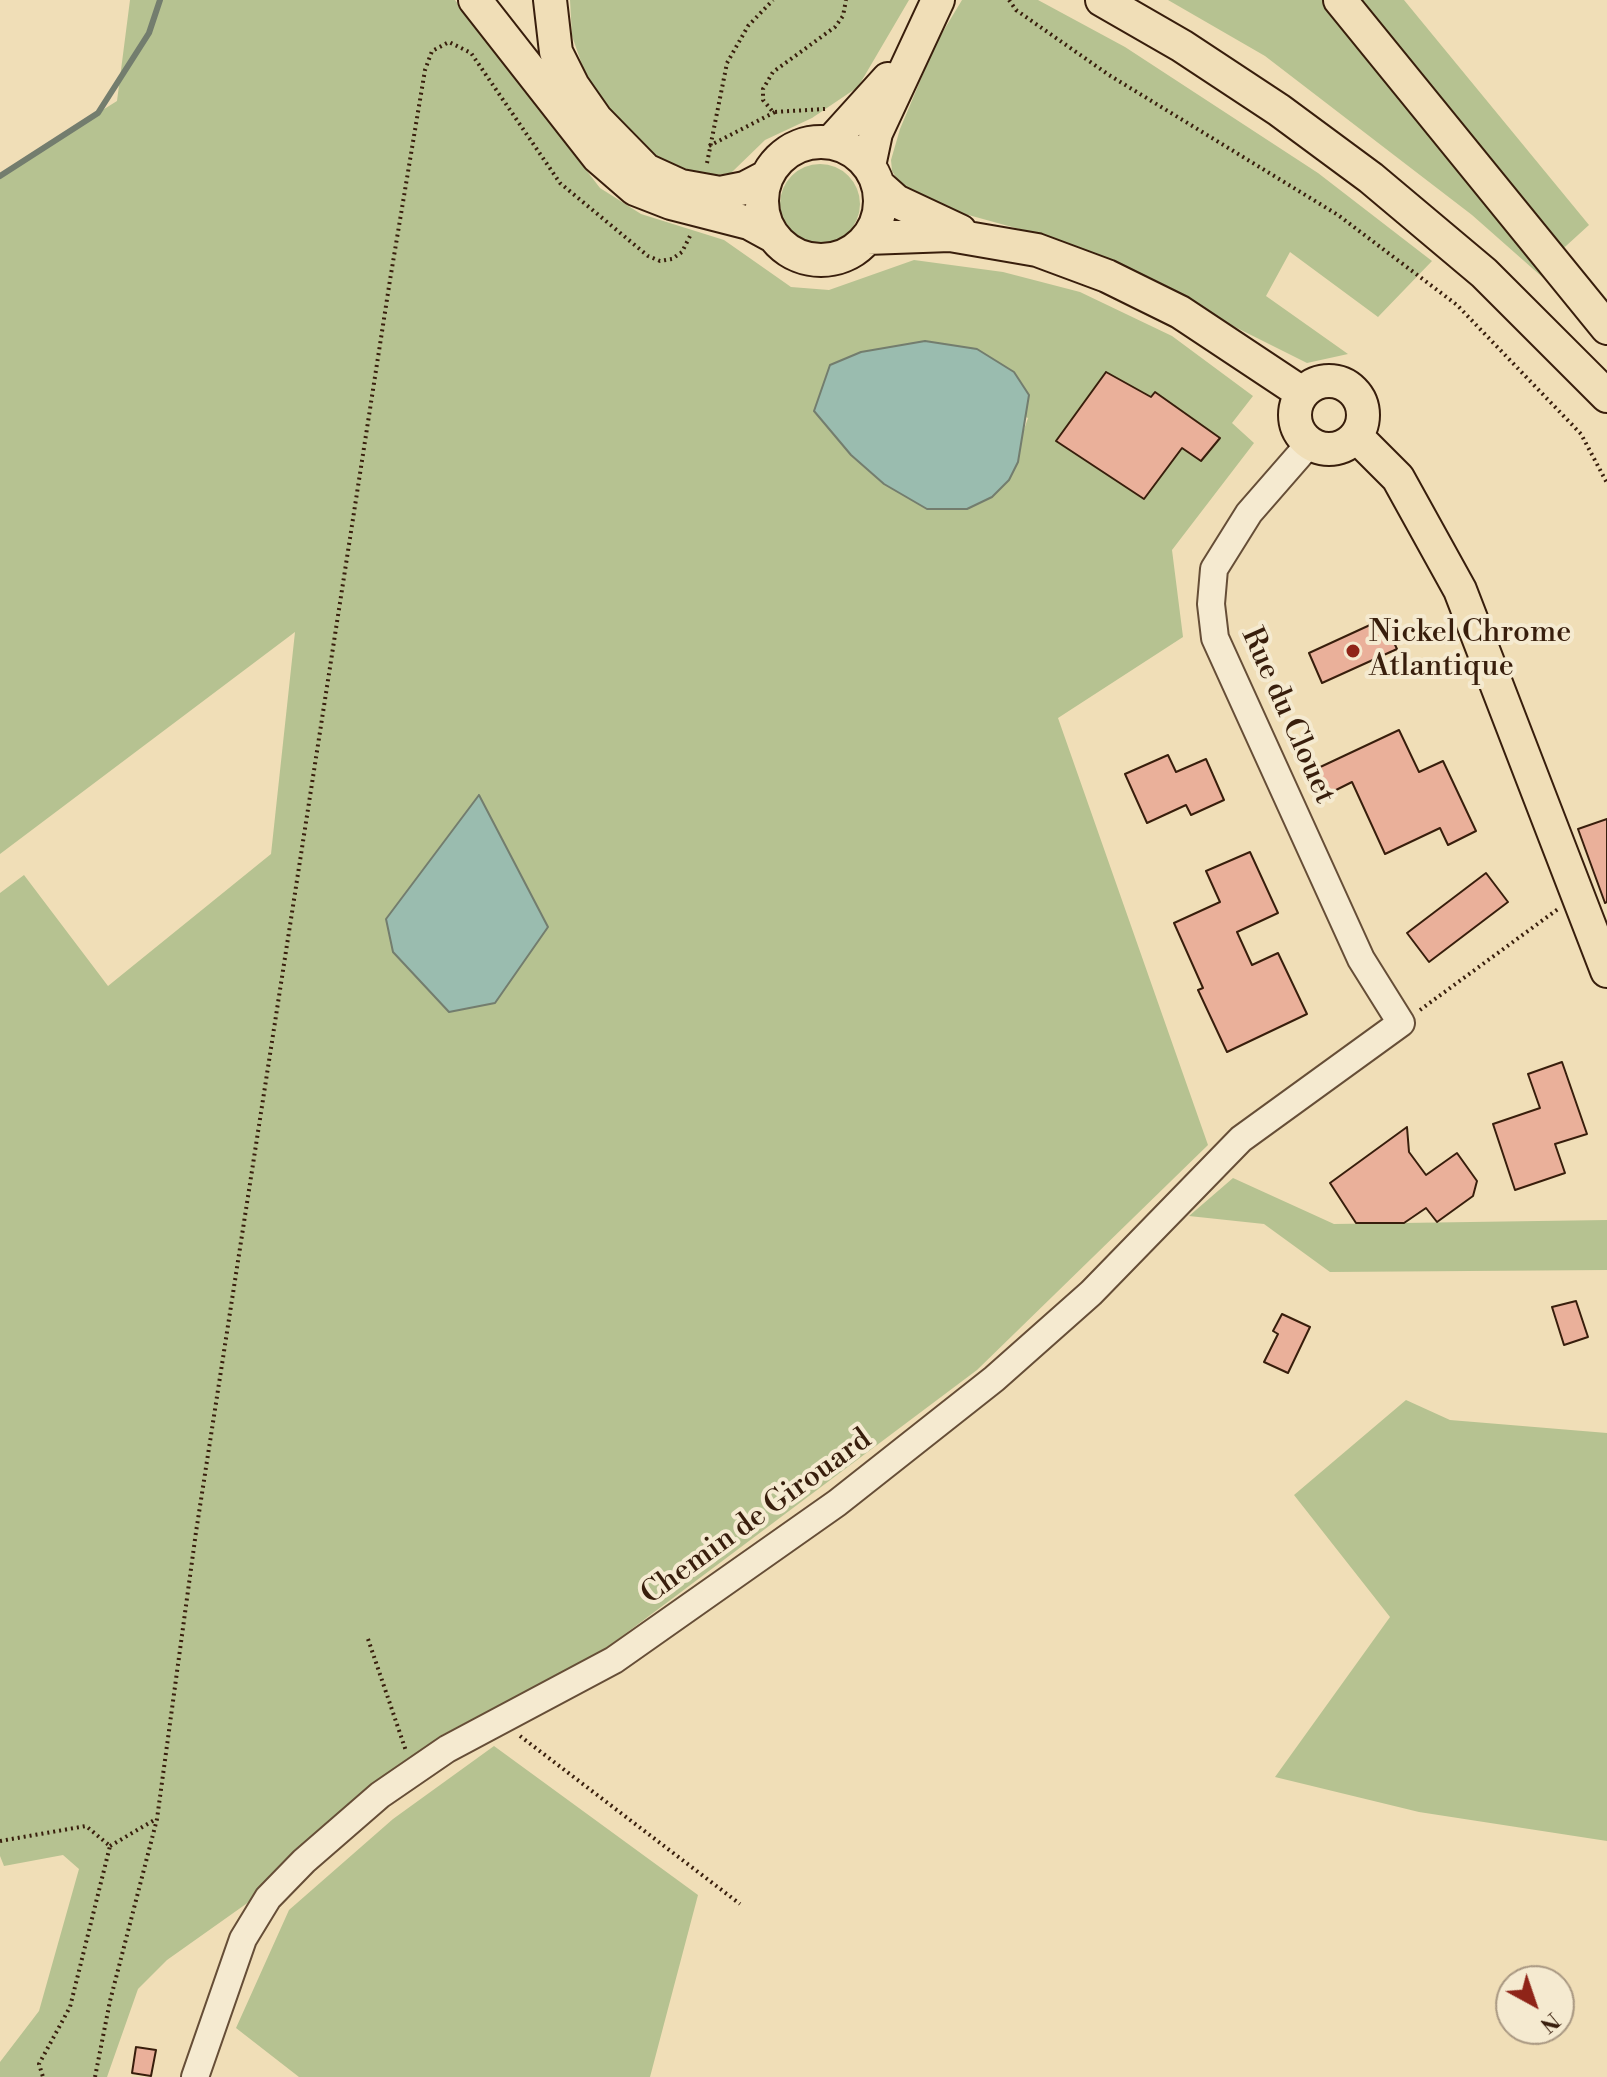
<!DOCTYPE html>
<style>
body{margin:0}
#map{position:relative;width:1607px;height:2077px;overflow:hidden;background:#f0deb7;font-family:"Libre Bodoni",serif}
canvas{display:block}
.north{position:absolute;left:1495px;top:1965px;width:80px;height:80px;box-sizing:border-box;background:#f5ead0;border:2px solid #a99882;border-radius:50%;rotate:140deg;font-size:22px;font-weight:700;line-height:32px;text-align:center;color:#381e0c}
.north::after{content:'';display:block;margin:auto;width:28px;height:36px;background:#8f2418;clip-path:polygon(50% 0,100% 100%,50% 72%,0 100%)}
</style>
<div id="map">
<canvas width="1607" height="2077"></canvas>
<div class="north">N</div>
</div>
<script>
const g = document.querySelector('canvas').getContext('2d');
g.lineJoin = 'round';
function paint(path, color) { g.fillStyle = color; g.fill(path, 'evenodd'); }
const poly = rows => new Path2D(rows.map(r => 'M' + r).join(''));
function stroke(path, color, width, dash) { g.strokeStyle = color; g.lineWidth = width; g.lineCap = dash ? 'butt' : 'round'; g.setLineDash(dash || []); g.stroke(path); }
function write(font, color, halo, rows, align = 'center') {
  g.font = font + ' "Libre Bodoni",serif'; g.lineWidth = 8; g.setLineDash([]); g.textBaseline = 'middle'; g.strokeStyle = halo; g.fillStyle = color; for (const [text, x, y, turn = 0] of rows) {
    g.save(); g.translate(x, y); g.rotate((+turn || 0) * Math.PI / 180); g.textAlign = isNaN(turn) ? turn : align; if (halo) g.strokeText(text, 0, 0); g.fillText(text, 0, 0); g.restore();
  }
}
paint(poly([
 [130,0,455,0,600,188,641,214,724,240,791,287,829,290,914,260,1003,272,1080,292,1172,336,1253,396,1232,423,1254,443,1172,550,1183,637,1058,718,1208,1145,977,1370,601,1652,440,1736,246,1904,167,1960,138,1989,107,2077,0,2077,0,2062,39,2011,79,1869,63,1855,4,1866,0,1856,0,893,24,875,108,986,271,854,295,632,0,854,0,174,117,101],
 [861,352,1028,418,1019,444,1018,462,992,497,967,509,927,509,884,484,851,455,814,411,830,365],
 [570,0,909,0,858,87,812,118,765,140,731,173,710,176,682,173,650,156,612,115,587,79,572,36],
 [962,0,1038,0,1125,47,1318,173,1432,261,1378,317,1290,252,1266,296,1348,354,1307,363,1227,323,1166,286,1105,258,1041,235,943,208,903,188,892,171,891,160,900,129,936,43],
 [1168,0,1404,0,1589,225,1544,266,1549,283,1472,215,1265,56],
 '780 204a40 40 0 1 1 80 0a40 40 0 1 1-80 0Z',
 [1233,1178,1334,1224,1607,1220,1607,1270,1330,1272,1264,1224,1189,1216],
 [1406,1400,1450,1420,1607,1433,1607,1841,1419,1812,1275,1777,1390,1617,1294,1495],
 [494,1746,698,1895,650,2077,299,2077,236,2028,289,1910,393,1819]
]), '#b6c291');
const water = poly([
 [925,341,977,349,1014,372,1029,395,1018,462,1009,480,992,497,967,509,927,509,884,484,851,455,814,411,830,365,861,352,925,341],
 [479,795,548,927,495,1003,449,1012,393,952,386,919,479,795]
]);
paint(water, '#9abcaf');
stroke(water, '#737d6e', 2);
stroke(poly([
 [0,176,98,113,149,33,160,0]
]), '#737d6e', 6);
const building = poly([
 [1106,372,1151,397,1155,392,1220,438,1201,461,1182,448,1144,499,1056,441,1106,372],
 [1383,619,1397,649,1322,683,1309,653,1383,619],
 [1399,730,1419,772,1443,761,1476,831,1448,845,1440,828,1385,854,1352,782,1328,794,1316,769,1399,730],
 [1168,755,1176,772,1206,759,1224,800,1191,815,1186,805,1147,823,1125,774,1168,755],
 [1607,819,1607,902,1605,903,1578,829,1607,819],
 [1250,852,1278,913,1237,932,1252,965,1278,953,1307,1014,1227,1052,1198,990,1203,988,1174,923,1220,902,1206,871,1250,852],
 [1486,873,1508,902,1429,962,1407,933,1486,873],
 [1562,1062,1587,1134,1555,1144,1565,1173,1515,1190,1493,1124,1540,1108,1528,1074,1562,1062],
 [1407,1127,1409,1152,1426,1175,1457,1153,1477,1181,1473,1196,1437,1222,1426,1208,1404,1223,1356,1223,1330,1183,1407,1127],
 [1576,1301,1588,1337,1564,1345,1552,1307,1576,1301],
 [1282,1314,1310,1327,1288,1373,1264,1362,1278,1334,1273,1331,1282,1314],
 [136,2047,156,2050,151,2076,132,2073,136,2047]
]);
paint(building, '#eab09a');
stroke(building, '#381e0c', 2);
const minor = poly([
 [195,2077,243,1939,268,1898,304,1861,380,1795,447,1749,614,1660,837,1503,994,1379,1091,1293,1241,1139,1401,1023,1361,959,1215,638,1211,604,1214,569,1249,513,1310,443]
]);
const major = poly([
 [475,0,598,157,635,189,671,203,749,223,771,235],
 [550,0,556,52,573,86,596,119,646,170,681,186,720,193,745,188,766,177],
 [1102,0,1182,46,1279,110,1371,178,1484,273,1607,396],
 [1340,0,1607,328],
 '762 201a59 59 0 1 1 118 0a59 59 0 1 1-118 0Z',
 [831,142,888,79],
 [869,166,876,133,938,0],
 [878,185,896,201,960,231],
 [867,238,950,235,1037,250,1107,276,1180,312,1302,393],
 '1295 415a34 34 0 1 1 68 0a34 34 0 1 1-68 0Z',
 [1356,436,1398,478,1460,590,1607,971]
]);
stroke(minor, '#664e37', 30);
stroke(major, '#381e0c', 36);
stroke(poly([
 [1009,0,1016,10,1109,75,1338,215,1457,305,1581,434,1607,483],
 [825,109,773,112,763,100,763,89,773,72,835,27,843,16,846,0],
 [709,146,775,112],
 [707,163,727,63,748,26,773,0],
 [1420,1010,1558,909],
 [368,1639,406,1751],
 [520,1736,740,1904],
 [0,1841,86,1826,110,1846,70,2007,39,2064,43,2077],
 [110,1846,156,1819],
 [95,2077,110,2001,157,1819,196,1532,390,280,425,70,432,51,449,42,471,53,560,183,648,256,660,261,672,259,682,252,690,236]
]), '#381e0c', 4, [2, 4]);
stroke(minor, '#f5ead0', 26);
stroke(major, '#f0deb7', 32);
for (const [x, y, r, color] of [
 [1353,651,8,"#8f2418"]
]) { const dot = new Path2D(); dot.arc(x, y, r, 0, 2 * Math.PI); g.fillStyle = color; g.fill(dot); stroke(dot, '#f5ead0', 3); }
write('30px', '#381e0c', '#f5ead0', [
 ["Nickel Chrome",1369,634],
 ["Atlantique",1369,668]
], 'left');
write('30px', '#381e0c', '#f5ead0', [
 ["Rue du Clouet",1287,716,66],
 ["Chemin de Girouard",757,1518,-36]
]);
</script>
